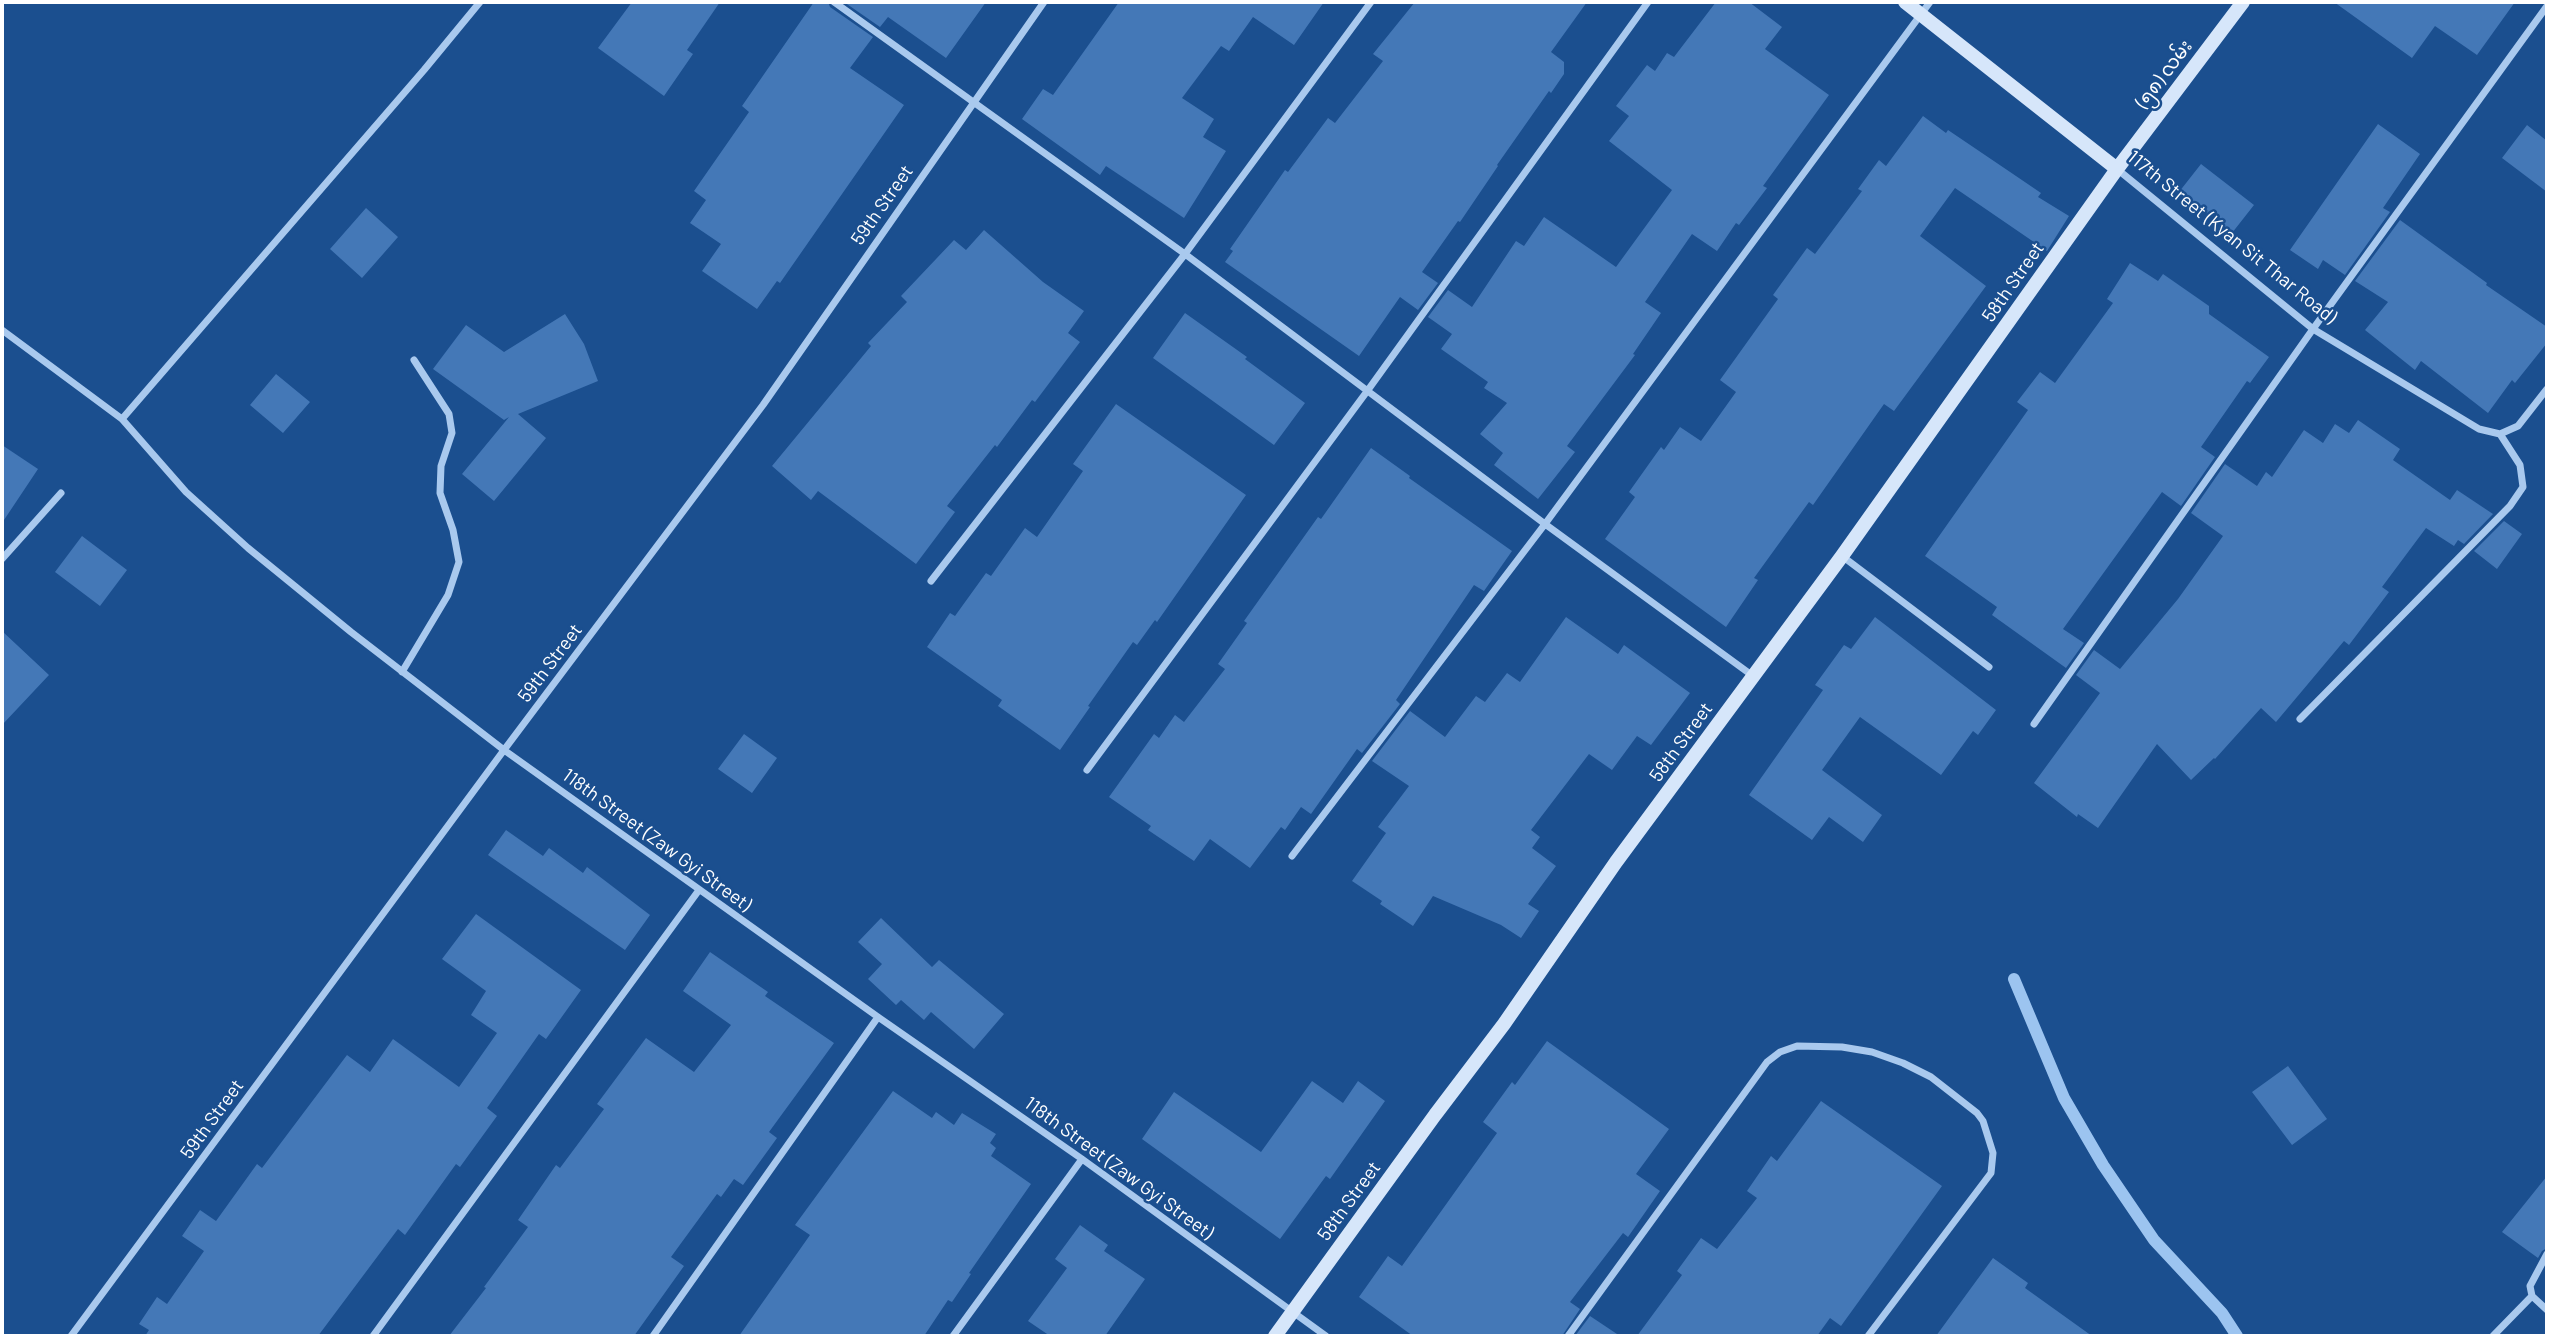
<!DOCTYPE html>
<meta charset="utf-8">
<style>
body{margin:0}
#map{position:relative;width:2549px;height:1338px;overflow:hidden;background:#1b4f8f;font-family:Barlow,sans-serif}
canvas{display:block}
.frame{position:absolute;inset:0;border:4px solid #fff;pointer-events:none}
</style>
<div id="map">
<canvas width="2549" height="1338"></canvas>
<div class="frame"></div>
</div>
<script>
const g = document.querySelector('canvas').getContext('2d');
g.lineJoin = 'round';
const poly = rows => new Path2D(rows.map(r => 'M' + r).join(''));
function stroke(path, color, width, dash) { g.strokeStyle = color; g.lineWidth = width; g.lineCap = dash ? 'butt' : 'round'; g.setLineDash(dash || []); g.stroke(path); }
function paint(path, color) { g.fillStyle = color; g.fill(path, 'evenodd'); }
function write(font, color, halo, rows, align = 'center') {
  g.font = font + ' Barlow,"Noto Sans Myanmar",sans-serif'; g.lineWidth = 5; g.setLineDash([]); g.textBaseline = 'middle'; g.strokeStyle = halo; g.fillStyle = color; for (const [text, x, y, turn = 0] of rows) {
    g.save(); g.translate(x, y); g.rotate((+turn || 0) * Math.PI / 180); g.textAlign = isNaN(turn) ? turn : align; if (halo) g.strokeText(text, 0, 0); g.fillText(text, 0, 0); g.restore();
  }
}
stroke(poly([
 [2014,979,2064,1098,2103,1165,2154,1240,2222,1313,2237,1336]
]), '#9cc4f0', 12);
paint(poly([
 [632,2,720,2,687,50,693,54,664,96,598,48],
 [814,2,828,2,830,7,873,37,850,68,904,105,780,283,777,281,757,309,702,271,721,244,690,223,706,200,694,191,749,112,742,106],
 [844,2,986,2,946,58,888,17,880,27],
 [1119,2,1324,2,1294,45,1253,17,1229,51,1221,46,1182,98,1214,119,1203,137,1226,151,1184,218,1106,166,1100,175,1022,119,1043,89,1053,95],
 [1415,2,1587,2,1551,52,1564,62,1564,74,1551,93,1549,91,1497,165,1498,166,1460,222,1458,221,1422,272,1438,283,1418,310,1400,297,1359,356,1225,262,1233,251,1230,249,1285,170,1288,172,1328,118,1335,123,1383,61,1373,54],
 [1716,2,1749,2,1782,27,1765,49,1829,95,1763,186,1767,188,1739,225,1736,223,1717,251,1692,234,1645,302,1661,313,1633,354,1635,355,1567,446,1575,452,1538,499,1494,465,1503,453,1480,434,1507,403,1484,388,1488,382,1441,349,1452,334,1428,317,1448,290,1472,307,1516,241,1524,246,1544,217,1616,267,1672,190,1609,141,1629,116,1616,106,1647,65,1655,71,1667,53,1674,57],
 [2334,2,2515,2,2477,55,2435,26,2412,58],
 [1923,116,1946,133,1948,130,2016,176,2041,193,2038,197,2069,216,2047,251,1955,188,1920,236,1986,286,1894,411,1884,404,1813,505,1809,502,1754,578,1758,580,1726,627,1605,539,1635,497,1629,492,1661,447,1664,450,1680,427,1701,441,1736,392,1720,380,1778,299,1773,295,1807,248,1815,254,1862,191,1858,189,1879,160,1886,166],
 [2378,124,2420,154,2383,208,2390,212,2345,275,2323,260,2318,269,2290,250],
 [2527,125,2547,141,2547,192,2502,158],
 [2201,164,2254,205,2232,233,2179,192],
 [366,208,398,237,362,278,330,249],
 [2400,220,2487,283,2486,285,2547,327,2547,343,2515,383,2512,380,2488,413,2421,361,2415,370,2365,330,2388,302,2355,281],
 [984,230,1043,282,1084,311,1068,333,1080,342,1035,402,1032,400,997,447,995,445,947,506,955,512,916,564,818,491,811,500,772,466,871,346,868,343,907,302,901,296,954,240,966,250],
 [2130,263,2158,281,2163,274,2209,306,2209,314,2269,357,2250,383,2247,381,2201,447,2215,457,2181,506,2162,492,2063,629,2084,643,2066,668,1992,615,1997,607,1925,556,2028,410,2017,402,2040,372,2055,383,2113,303,2107,299],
 [1185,313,1247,357,1245,359,1305,403,1274,445,1153,358],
 [565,314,584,344,598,381,518,414,546,438,494,501,462,474,509,417,504,420,433,369,466,325,504,352],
 [276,374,310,402,283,433,250,405],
 [1116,404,1246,495,1157,622,1155,620,1137,645,1133,642,1088,706,1090,707,1060,750,998,706,1002,700,927,647,950,613,955,616,986,573,991,576,1025,528,1037,537,1083,471,1073,464],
 [2358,420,2400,449,2393,460,2450,500,2457,490,2493,514,2464,544,2458,540,2454,546,2426,528,2382,587,2389,592,2349,645,2344,641,2276,722,2261,708,2215,759,2214,758,2191,780,2157,744,2098,828,2078,814,2077,817,2034,783,2100,693,2076,675,2094,650,2120,669,2178,599,2223,536,2191,513,2225,464,2257,486,2266,472,2272,477,2304,430,2323,443,2335,424,2349,433],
 [2,445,38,469,2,523],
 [1371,448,1410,476,1409,478,1512,551,1484,591,1474,585,1396,700,1400,704,1362,753,1357,749,1311,814,1301,807,1285,830,1281,827,1250,868,1210,839,1194,861,1148,830,1151,826,1109,797,1154,734,1159,738,1175,715,1184,722,1225,669,1218,664,1247,623,1244,621,1318,517,1321,519],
 [2504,521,2522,534,2497,569,2474,551],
 [82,536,127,570,100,606,55,572],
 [1566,617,1618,654,1624,645,1690,693,1651,745,1637,736,1612,770,1589,754,1531,830,1540,837,1532,848,1556,866,1528,904,1539,911,1521,938,1501,925,1433,896,1413,926,1380,904,1382,901,1352,881,1386,833,1378,827,1409,786,1372,761,1410,711,1445,737,1476,696,1485,702,1507,673,1520,682],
 [1875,617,1996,710,1978,735,1973,731,1941,775,1860,717,1822,770,1882,815,1863,842,1829,817,1812,840,1749,795,1823,690,1815,685,1844,645,1851,649],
 [2,631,49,675,2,725],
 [744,734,777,758,752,793,718,769],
 [506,830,543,856,549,848,583,873,587,867,650,915,625,950,488,855],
 [476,914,581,990,546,1039,539,1034,487,1108,497,1116,460,1167,456,1164,405,1235,398,1229,318,1336,145,1336,149,1330,139,1324,157,1297,167,1304,204,1251,182,1236,200,1210,216,1221,257,1164,262,1168,347,1055,370,1072,393,1039,459,1087,497,1033,471,1015,486,991,442,959],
 [881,918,932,967,939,960,1004,1014,974,1049,931,1012,924,1020,901,1000,896,1005,868,979,882,964,858,942],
 [710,952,768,992,765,996,834,1043,769,1132,777,1138,743,1185,734,1179,721,1197,717,1194,671,1257,684,1266,634,1336,449,1336,486,1288,484,1287,528,1227,518,1220,556,1165,560,1168,604,1109,597,1104,646,1038,694,1072,731,1025,683,991],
 [1547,1041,1669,1129,1636,1174,1660,1191,1628,1237,1623,1233,1570,1302,1580,1309,1562,1336,1413,1336,1359,1297,1388,1256,1402,1266,1497,1133,1483,1122,1512,1082,1515,1085],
 [2288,1066,2327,1119,2292,1145,2252,1092],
 [1312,1081,1343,1103,1358,1081,1385,1101,1330,1179,1326,1176,1280,1239,1142,1139,1174,1092,1261,1152],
 [893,1091,932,1118,936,1112,954,1125,962,1113,996,1134,990,1143,996,1148,991,1156,1031,1184,969,1273,971,1274,952,1302,948,1300,924,1336,739,1336,810,1235,795,1225],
 [1821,1101,1942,1186,1841,1326,1830,1318,1817,1336,1637,1336,1682,1275,1677,1271,1701,1238,1717,1249,1757,1198,1747,1191,1771,1156,1777,1161],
 [2547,1176,2547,1248,2542,1251,2538,1258,2502,1232],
 [1080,1225,1108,1245,1104,1251,1145,1279,1105,1336,1050,1336,1028,1321,1067,1268,1055,1259],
 [1993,1258,2028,1283,2025,1288,2092,1336,1936,1336],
 [1590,1316,1620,1336,1575,1336]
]), '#4478b7');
stroke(poly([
 [834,2,1185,254,1545,524,1753,676],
 [2117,169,2313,329,2479,429,2500,434,2518,426,2547,389],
 [2,330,122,419,186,492,248,548,351,632,504,750,878,1017,1082,1159,1326,1336],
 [122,419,424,70,480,2],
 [1842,556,1989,667],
 [2,559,61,493],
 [931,581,1185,254,1371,2],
 [402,672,448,595,459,562,453,530,440,493,441,466,452,433,449,414,414,360],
 [2300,719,2510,506,2523,487,2520,465,2500,434],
 [2034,724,2313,329,2547,6],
 [1087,770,1368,390,1648,2],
 [1292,856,1545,524,1930,2],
 [2547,1254,2530,1286,2532,1296,2547,1310],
 [71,1336,504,750,763,405,1044,2],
 [373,1336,699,890],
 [653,1336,878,1017],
 [953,1336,1082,1159],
 [1568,1336,1767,1062,1780,1052,1797,1046,1842,1047,1872,1052,1903,1063,1931,1077,1977,1113,1983,1121,1993,1153,1991,1173,1868,1336],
 [2493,1336,2532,1296]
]), '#a9c9ee', 7);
stroke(poly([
 [1905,2,2117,169],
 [1275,1336,1435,1115,1504,1024,1616,862,1842,556,2117,169,2243,2]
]), '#d6e6fa', 14);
write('19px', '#fff', '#1b4f8f', [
 ["(၅၈) လမ်း",2164,74,-53],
 ["59th Street",882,205,-55],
 ["117th Street (Kyan Sit Thar Road)",2232,237,39],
 ["58th Street",2013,282,-55],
 ["59th Street",550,663,-53],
 ["58th Street",1681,742,-54],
 ["118th Street (Zaw Gyi Street)",657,840,36],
 ["59th Street",212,1119,-54],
 ["118th Street (Zaw Gyi Street)",1119,1168,36],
 ["58th Street",1349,1201,-54]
]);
</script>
